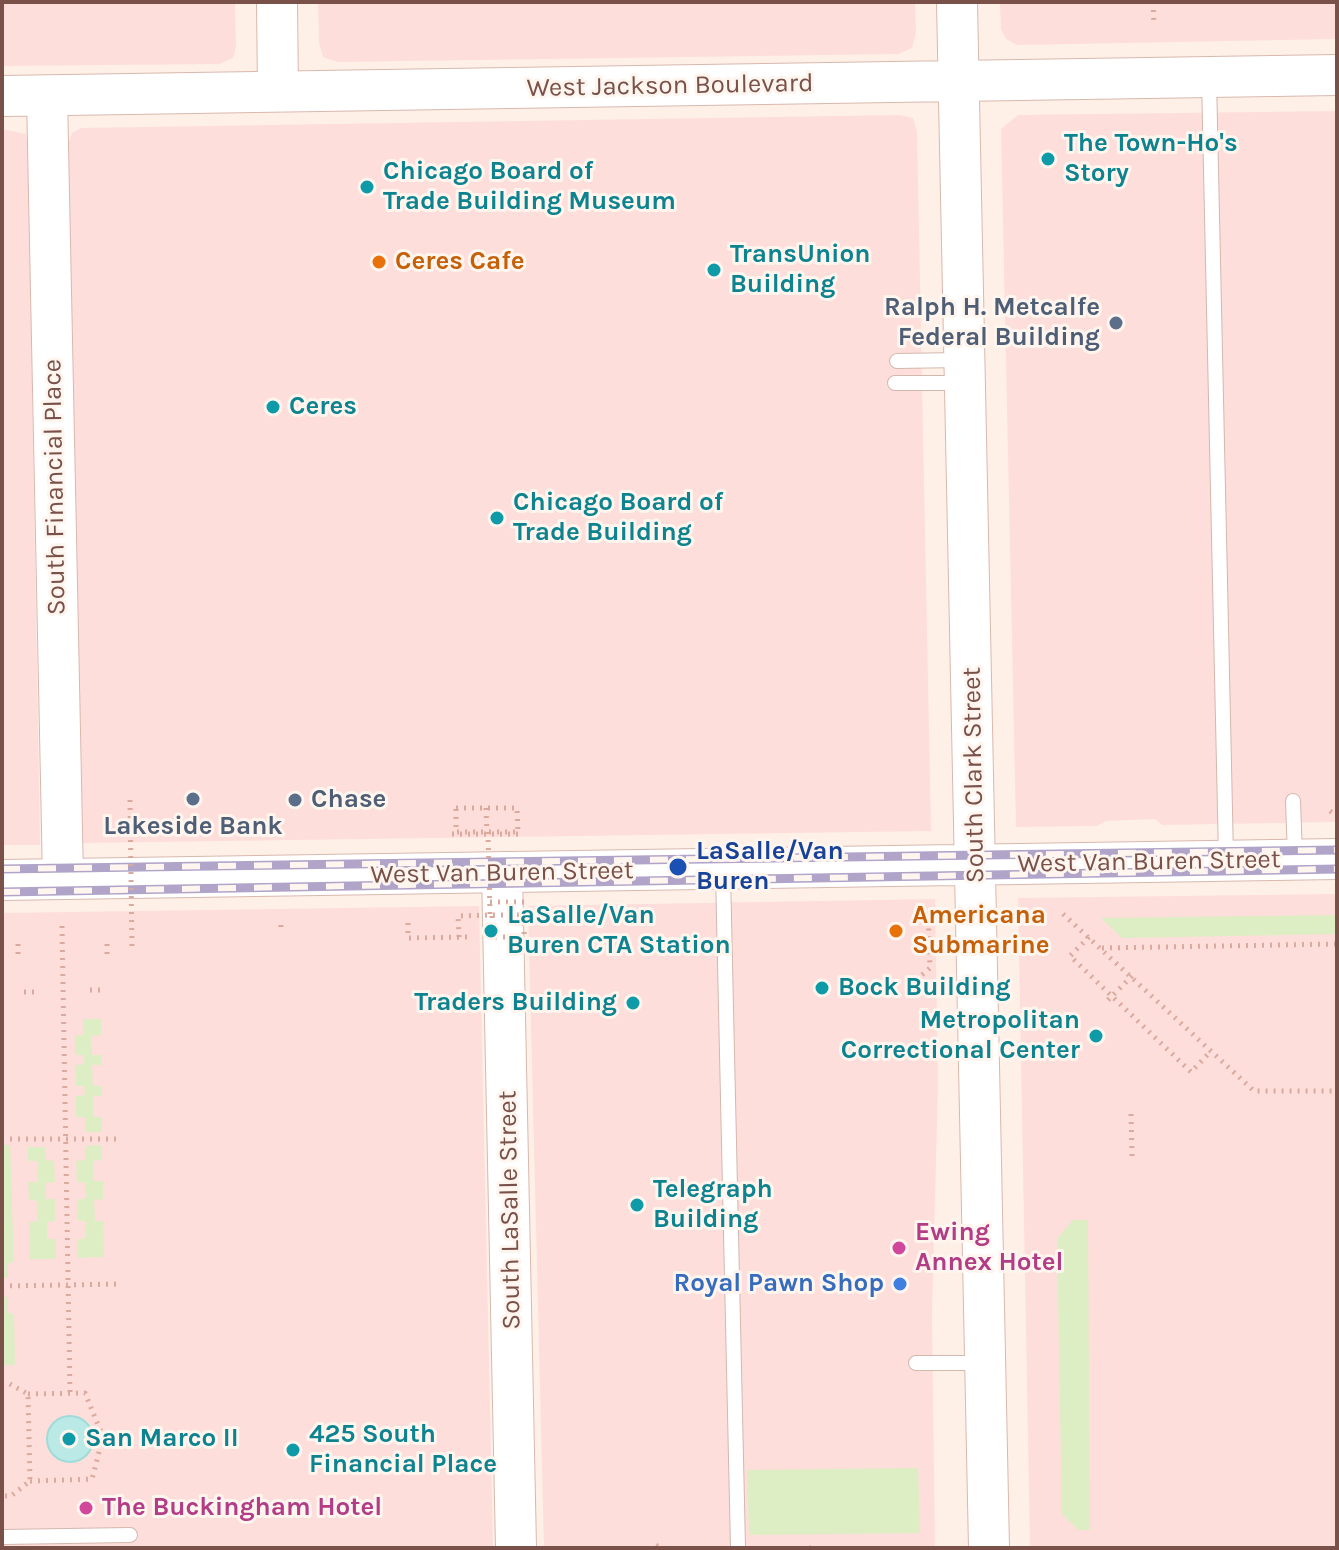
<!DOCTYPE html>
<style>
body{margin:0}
#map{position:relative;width:1339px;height:1550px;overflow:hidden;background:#fef0e7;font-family:Karla,sans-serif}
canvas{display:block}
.frame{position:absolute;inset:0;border:4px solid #795149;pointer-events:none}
</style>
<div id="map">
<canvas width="1339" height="1550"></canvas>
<div class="frame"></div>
</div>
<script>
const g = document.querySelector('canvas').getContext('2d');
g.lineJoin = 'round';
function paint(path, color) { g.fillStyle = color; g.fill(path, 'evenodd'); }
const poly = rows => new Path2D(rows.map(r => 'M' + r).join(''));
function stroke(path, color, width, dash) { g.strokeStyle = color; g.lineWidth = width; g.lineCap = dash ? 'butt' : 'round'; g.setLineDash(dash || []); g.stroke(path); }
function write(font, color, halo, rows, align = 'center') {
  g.font = font + ' Karla,sans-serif'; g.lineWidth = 6; g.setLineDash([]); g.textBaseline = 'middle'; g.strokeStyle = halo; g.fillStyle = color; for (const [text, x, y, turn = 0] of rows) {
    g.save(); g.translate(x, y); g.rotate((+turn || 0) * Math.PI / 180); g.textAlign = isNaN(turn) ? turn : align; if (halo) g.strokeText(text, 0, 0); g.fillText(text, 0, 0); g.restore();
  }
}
paint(poly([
 [2,2,235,2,236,46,233,58,219,64,2,66],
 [318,2,915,2,916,33,912,48,898,54,338,62,323,57,319,43],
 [1000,2,1337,2,1337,39,1017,45,1006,39,1001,29],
 [1337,111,1337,822,1162,825,1155,819,1106,821,1097,826,1016,827,1001,129,1018,115],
 [900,115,913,118,917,131,931,831,83,843,68,145,72,133,81,128],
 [2,129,26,134,28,146,40,845,2,845],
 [1337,894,1337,1548,1030,1548,1018,898],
 [935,899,938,1083,932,1314,935,1548,544,1548,528,906],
 [479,906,493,1548,2,1548,2,913]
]), '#fededa');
paint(poly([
 [1337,915,1337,934,1122,938,1101,918],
 [83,1019,101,1019,101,1035,91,1036,92,1055,101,1055,101,1065,92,1065,93,1086,102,1086,102,1096,93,1096,93,1117,102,1117,102,1132,85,1132,85,1117,76,1117,76,1096,85,1095,84,1086,76,1086,75,1065,84,1064,83,1055,75,1055,75,1035,84,1035],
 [2,1145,10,1145,14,1262,8,1263,8,1278,2,1278],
 [102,1145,102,1160,93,1161,94,1181,103,1181,103,1199,94,1200,95,1221,103,1221,104,1257,78,1258,78,1239,86,1238,86,1221,78,1221,77,1199,85,1199,85,1183,77,1182,76,1161,85,1160,85,1146],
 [28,1147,45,1147,46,1160,54,1161,55,1182,46,1183,46,1199,55,1199,55,1221,47,1222,47,1239,56,1239,56,1259,30,1259,29,1222,38,1221,38,1201,29,1200,28,1182,38,1182,38,1161,28,1161],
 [1073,1220,1088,1220,1090,1530,1078,1530,1062,1514,1057,1239],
 [2,1297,8,1297,8,1313,14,1314,15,1365,2,1365],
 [918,1468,920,1533,749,1535,747,1470]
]), '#ddedc4');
const water = poly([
 '47 1439a23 23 0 1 1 46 0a23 23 0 1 1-46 0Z'
]);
paint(water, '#bae9e6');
stroke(water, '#9fdbd8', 2);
const lane = poly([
 [1209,78,1226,857],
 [897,361,961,360],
 [895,383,961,383],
 [1293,801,1295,856],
 [723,873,738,1548],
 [916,1363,984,1363],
 [2,1537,130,1535]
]);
const secondary = poly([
 [277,2,278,91],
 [957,2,989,1548],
 [2,96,1337,75],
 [47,96,63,879],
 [502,872,516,1548],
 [2,880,1337,859]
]);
stroke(lane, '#d3b8ae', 16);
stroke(secondary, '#d9b8ae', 42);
stroke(poly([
 [1153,2,1154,24],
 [456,808,517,808,518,832,456,832,456,808],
 [1330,811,1337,816],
 [1063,914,1254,1091,1337,1091],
 [541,915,570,915,576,920],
 [408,923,408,938,467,937],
 [281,925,281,933],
 [62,926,70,1394],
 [1089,937,1070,956,1191,1072,1211,1051],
 [18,944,18,957],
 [107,944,107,955],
 [1102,948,1337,944],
 [916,980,930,968,928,909],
 [90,990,100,990],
 [24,992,35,992],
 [1108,1000,1132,976],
 [1131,1114,1132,1156],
 [2,1139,119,1139],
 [2,1286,122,1284],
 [2,1383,8,1383,28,1394,30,1481,11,1496,2,1496],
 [28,1394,85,1393,103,1437,92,1479,30,1481],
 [656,1545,660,1548],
 [811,1548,814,1543]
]), '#daaa9f', 5, [2, 6]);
stroke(lane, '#fff', 14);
stroke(secondary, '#fff', 40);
const rail = poly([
 [2,869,1337,850],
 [2,892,1337,869]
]);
stroke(rail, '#b0a4c9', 9);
stroke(rail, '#fff5ef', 6, [18]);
stroke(poly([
 [130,800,132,950],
 [486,808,487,833],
 [488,832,490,914],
 [452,834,523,834],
 [490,902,525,902],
 [459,937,458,916,490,915,524,915,524,937,492,937,492,912]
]), '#daaa9f', 5, [2, 6]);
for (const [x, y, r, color] of [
 [1048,159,8,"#0f9aa8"],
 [367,187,8,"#0f9aa8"],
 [379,262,8,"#e8710a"],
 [714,270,8,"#0f9aa8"],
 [1116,323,8,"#5c6f8a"],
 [273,407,8,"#0f9aa8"],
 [497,518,8,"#0f9aa8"],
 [193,799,8,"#5c6f8a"],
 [295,800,8,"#5c6f8a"],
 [678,867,10,"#1a4fb4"],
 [491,931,8,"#0f9aa8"],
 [896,931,8,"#e8710a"],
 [822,988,8,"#0f9aa8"],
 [633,1003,8,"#0f9aa8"],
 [1096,1036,8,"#0f9aa8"],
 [637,1205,8,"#0f9aa8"],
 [899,1248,8,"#d1479c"],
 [900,1284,8,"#3f7fe0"],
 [69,1439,8,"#0f9aa8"],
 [293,1450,8,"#0f9aa8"],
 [86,1508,8,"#d1479c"]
]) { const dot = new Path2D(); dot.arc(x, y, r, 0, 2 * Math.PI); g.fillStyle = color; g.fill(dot); stroke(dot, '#fff5ef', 3); }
write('26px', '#795149', '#fff5ef', [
 ["West Jackson Boulevard",670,86,-1],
 ["South Financial Place",55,487,-91],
 ["South Clark Street",974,775,-91],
 ["West Van Buren Street",1149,862,-1],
 ["West Van Buren Street",502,873,-1],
 ["South LaSalle Street",510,1210,-91]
]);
write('bold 26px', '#0d838f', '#fff5ef', [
 ["The Town-Ho's",1064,144],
 ["Story",1064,174],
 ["Chicago Board of",383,172],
 ["Trade Building Museum",383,202],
 ["TransUnion",730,255],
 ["Building",730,285],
 ["Ceres",289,407],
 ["Chicago Board of",513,503],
 ["Trade Building",513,533],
 ["LaSalle/Van",507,916],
 ["Buren CTA Station",507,946],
 ["Bock Building",838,988],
 ["Traders Building",617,1003,"right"],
 ["Metropolitan",1080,1021,"right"],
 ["Correctional Center",1080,1051,"right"],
 ["Telegraph",653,1190],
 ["Building",653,1220],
 ["425 South",309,1435],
 ["Financial Place",309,1465],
 ["San Marco II",85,1439]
], 'left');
write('bold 26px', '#c56008', '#fff5ef', [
 ["Ceres Cafe",395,262],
 ["Americana",912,916],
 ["Submarine",912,946]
], 'left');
write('bold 26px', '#4e5e75', '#fff5ef', [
 ["Ralph H. Metcalfe",1100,308],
 ["Federal Building",1100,338],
 ["Chase",311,800,"left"],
 ["Lakeside Bank",193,827,"center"]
], 'right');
write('bold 26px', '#164399', '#fff5ef', [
 ["LaSalle/Van",696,852],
 ["Buren",696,882]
], 'left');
write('bold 26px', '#b23c85', '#fff5ef', [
 ["Ewing",915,1233],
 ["Annex Hotel",915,1263],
 ["The Buckingham Hotel",102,1508]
], 'left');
write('bold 26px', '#366cbe', '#fff5ef', [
 ["Royal Pawn Shop",884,1284]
], 'right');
</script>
